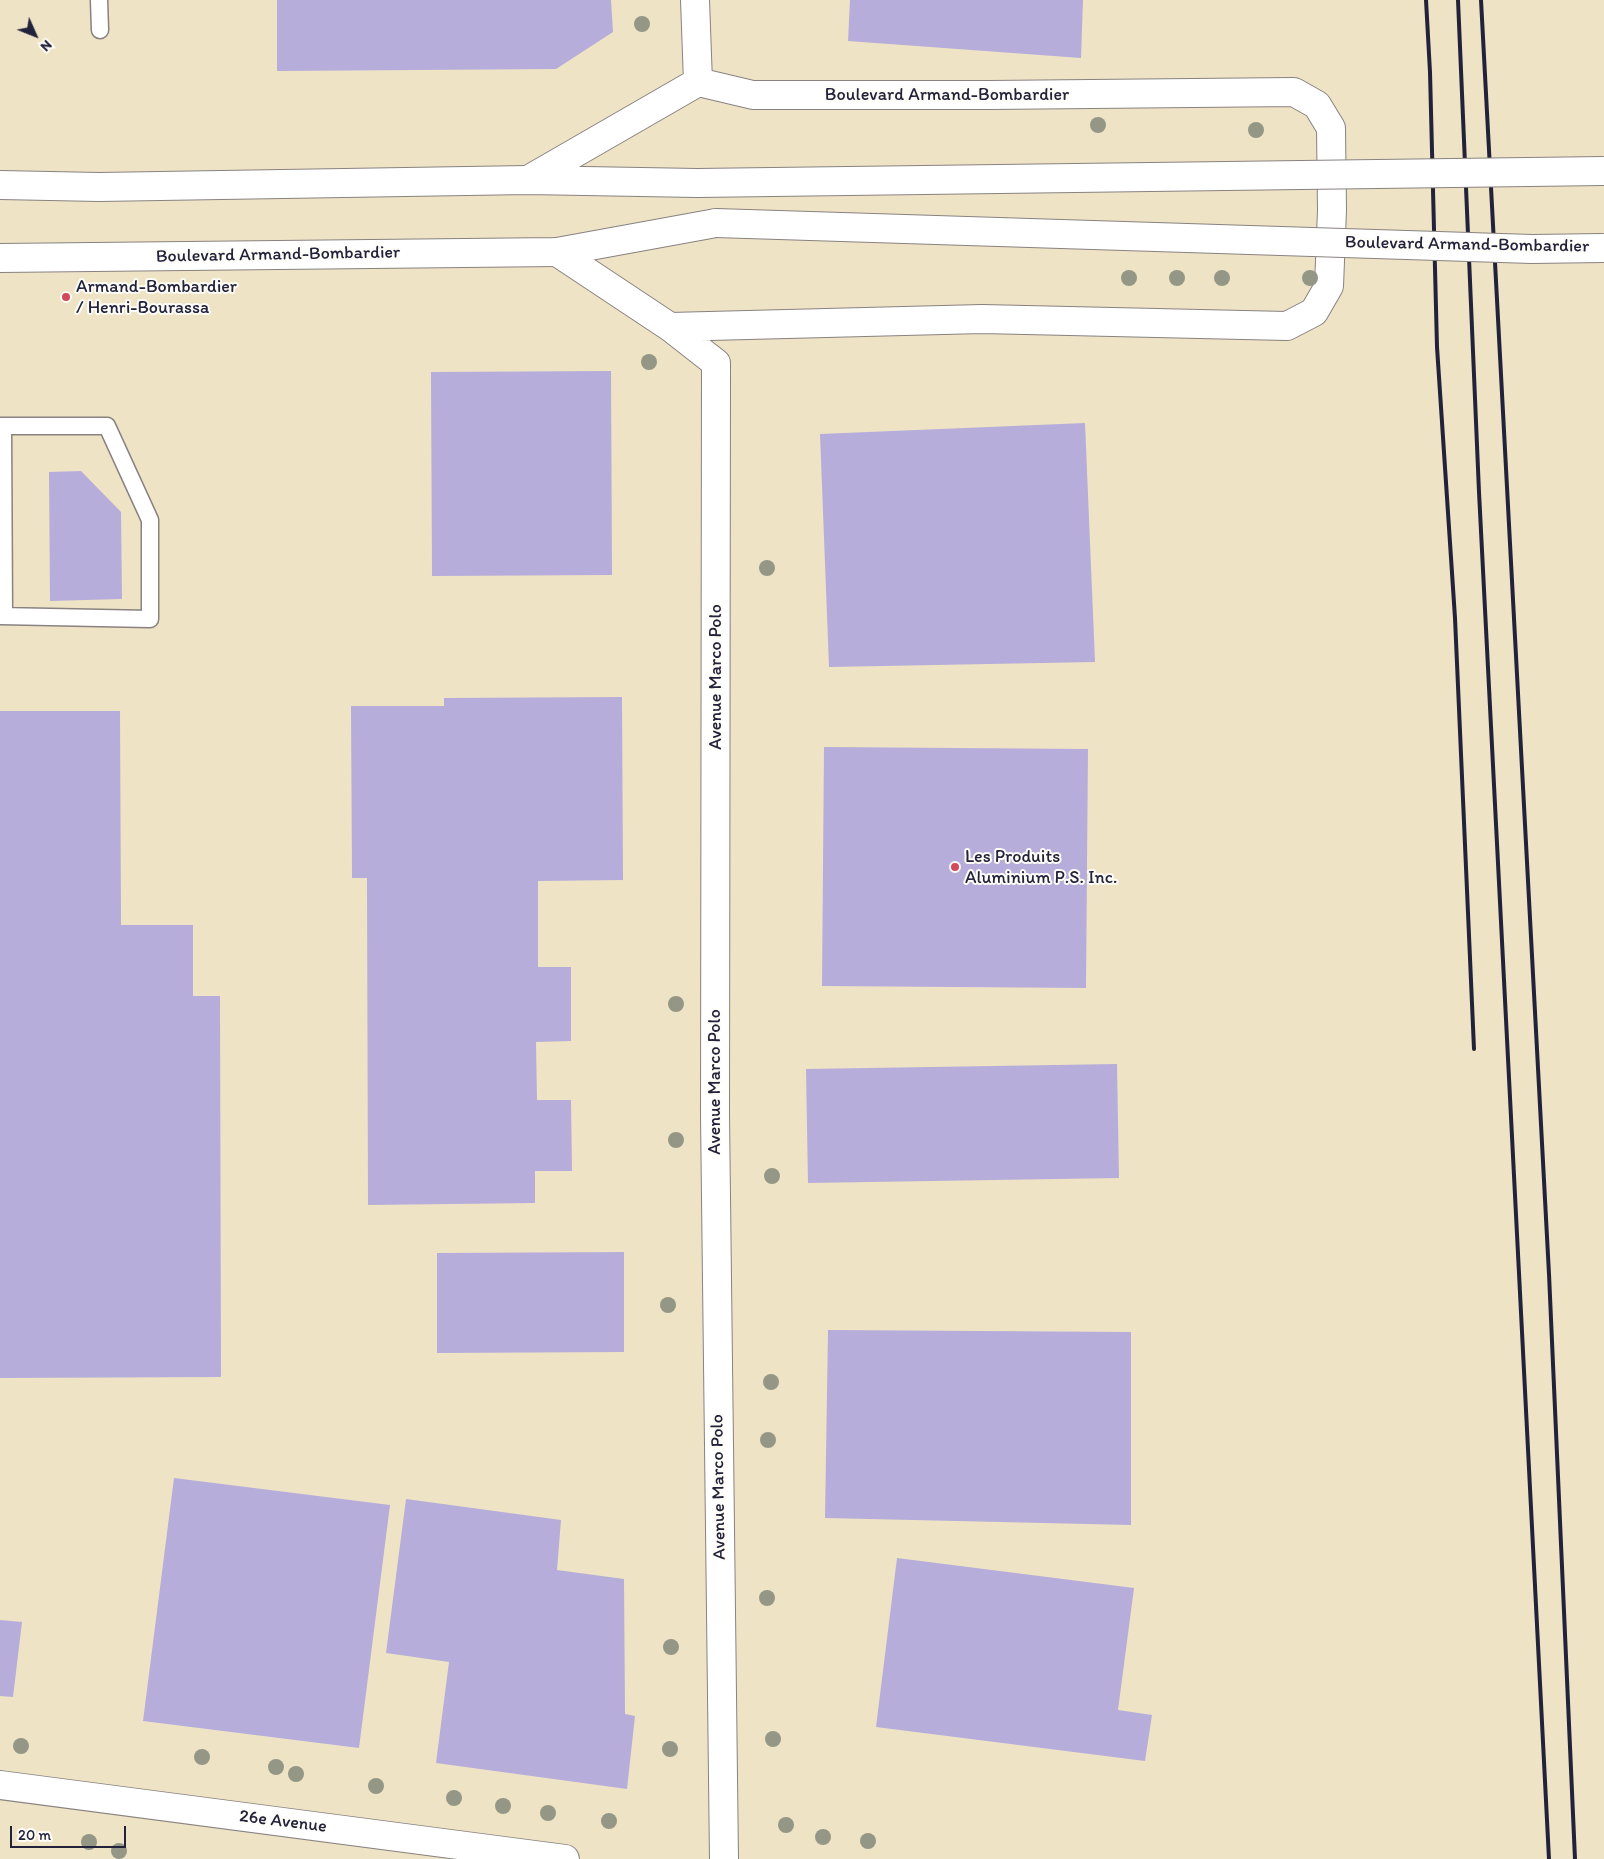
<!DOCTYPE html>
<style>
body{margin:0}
#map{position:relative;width:1604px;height:1859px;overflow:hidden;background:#efe3c5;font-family:Itim,sans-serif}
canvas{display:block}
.north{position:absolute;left:10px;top:10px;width:50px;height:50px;-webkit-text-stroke:4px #fdfcf7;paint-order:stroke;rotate:134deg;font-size:14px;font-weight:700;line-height:20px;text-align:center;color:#22223b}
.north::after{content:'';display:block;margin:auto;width:18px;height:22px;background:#22223b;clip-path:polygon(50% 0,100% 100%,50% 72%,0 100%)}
.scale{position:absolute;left:10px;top:1826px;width:116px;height:22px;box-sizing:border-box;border:2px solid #22223b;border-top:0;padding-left:6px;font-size:15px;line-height:18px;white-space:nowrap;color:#22223b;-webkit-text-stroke:4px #fdfcf7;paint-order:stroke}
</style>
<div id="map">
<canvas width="1604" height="1859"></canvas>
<div class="north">N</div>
<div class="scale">20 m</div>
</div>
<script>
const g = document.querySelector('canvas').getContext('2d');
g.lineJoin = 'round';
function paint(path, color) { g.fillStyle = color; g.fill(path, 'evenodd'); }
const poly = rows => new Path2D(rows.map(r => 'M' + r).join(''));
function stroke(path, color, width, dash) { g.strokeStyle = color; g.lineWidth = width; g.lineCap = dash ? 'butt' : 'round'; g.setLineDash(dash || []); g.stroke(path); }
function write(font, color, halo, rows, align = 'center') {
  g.font = font + ' Itim,sans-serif'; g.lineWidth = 4; g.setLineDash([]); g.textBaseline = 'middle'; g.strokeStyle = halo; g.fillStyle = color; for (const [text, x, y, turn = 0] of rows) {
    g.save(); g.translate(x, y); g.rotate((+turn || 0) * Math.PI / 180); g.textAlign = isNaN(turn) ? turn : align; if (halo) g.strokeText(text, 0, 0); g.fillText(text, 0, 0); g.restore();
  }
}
paint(poly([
 [277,0,611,0,613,32,556,69,277,71],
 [850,0,1083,0,1081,58,848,41],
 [611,371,612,575,432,576,431,372],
 [1085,423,1095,662,829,667,820,434],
 [81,471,121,512,122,599,50,601,49,472],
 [622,697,623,880,538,881,538,967,571,967,571,1041,536,1042,537,1100,571,1100,572,1171,535,1171,535,1203,368,1205,367,878,352,878,351,706,444,706,444,698],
 [0,711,120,711,121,925,193,925,193,996,220,996,221,1377,0,1378],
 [824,747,1088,749,1086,988,822,986],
 [1117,1064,1119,1178,808,1183,806,1069],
 [624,1252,624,1352,437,1353,437,1253],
 [828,1330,1131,1332,1131,1525,825,1518],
 [174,1478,390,1505,359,1748,143,1721],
 [406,1499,561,1520,557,1570,624,1579,625,1714,635,1716,627,1789,436,1763,449,1662,386,1653],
 [897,1558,1134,1588,1118,1710,1152,1715,1145,1761,876,1727],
 [0,1620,22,1622,13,1697,0,1696]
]), '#b6adda');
const service = poly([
 [99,0,100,30],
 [0,426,107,426,150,520,150,619,0,616],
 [3,426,4,616]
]);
const minor = poly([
 [695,0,698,82],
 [528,180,698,82,753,95,990,95,1294,92,1317,105,1331,128,1332,210,1329,286,1314,312,1287,326,982,319,670,327],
 [557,252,670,327,716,363,715,1115,724,1859],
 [0,1785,565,1859]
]);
const tertiary = poly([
 [0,185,99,187,528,180,697,183],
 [0,258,557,252,716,223]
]);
stroke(service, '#888280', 19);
stroke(minor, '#888280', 30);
stroke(tertiary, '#888280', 30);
stroke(service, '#fff', 16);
stroke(minor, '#fff', 28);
stroke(tertiary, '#fff', 28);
stroke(poly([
 [1426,0,1430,72,1437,347,1455,618,1474,1049],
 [1458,0,1479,492,1549,1859],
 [1481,0,1549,1274,1575,1859]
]), '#22223b', 4);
const tertiaryBridge = poly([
 [697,183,1604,171],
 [716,223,1532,249,1604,248]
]);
stroke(tertiaryBridge, '#888280', 30, []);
stroke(tertiaryBridge, '#fff', 28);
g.fillStyle = '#949786';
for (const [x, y] of [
 [642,24],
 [1098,125],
 [1256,130],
 [1129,278],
 [1177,278],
 [1222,278],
 [1310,278],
 [649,362],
 [767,568],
 [676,1004],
 [676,1140],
 [772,1176],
 [668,1305],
 [771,1382],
 [768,1440],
 [767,1598],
 [671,1647],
 [773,1739],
 [21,1746],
 [670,1749],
 [202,1757],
 [276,1767],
 [296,1774],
 [376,1786],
 [454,1798],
 [503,1806],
 [548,1813],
 [609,1821],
 [786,1825],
 [823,1837],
 [868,1841],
 [89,1842],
 [119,1851]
]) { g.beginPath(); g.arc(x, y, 8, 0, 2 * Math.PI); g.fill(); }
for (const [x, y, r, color] of [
 [66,297,5,"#d1495b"],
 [955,867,5,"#d1495b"]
]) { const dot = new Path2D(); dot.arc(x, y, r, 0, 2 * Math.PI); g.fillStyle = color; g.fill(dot); stroke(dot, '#fdfcf7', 2); }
write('18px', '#22223b', '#fdfcf7', [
 ["Boulevard Armand-Bombardier",947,95],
 ["Boulevard Armand-Bombardier",1467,245,1],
 ["Boulevard Armand-Bombardier",278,255,-1],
 ["Avenue Marco Polo",716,677,-90],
 ["Avenue Marco Polo",715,1082,-90],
 ["Avenue Marco Polo",719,1487,-91],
 ["26e Avenue",283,1822,7]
]);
write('18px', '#22223b', '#fdfcf7', [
 ["Armand-Bombardier",76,287],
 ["/ Henri-Bourassa",76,308],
 ["Les Produits",965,857],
 ["Aluminium P.S. Inc.",965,878]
], 'left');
</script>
